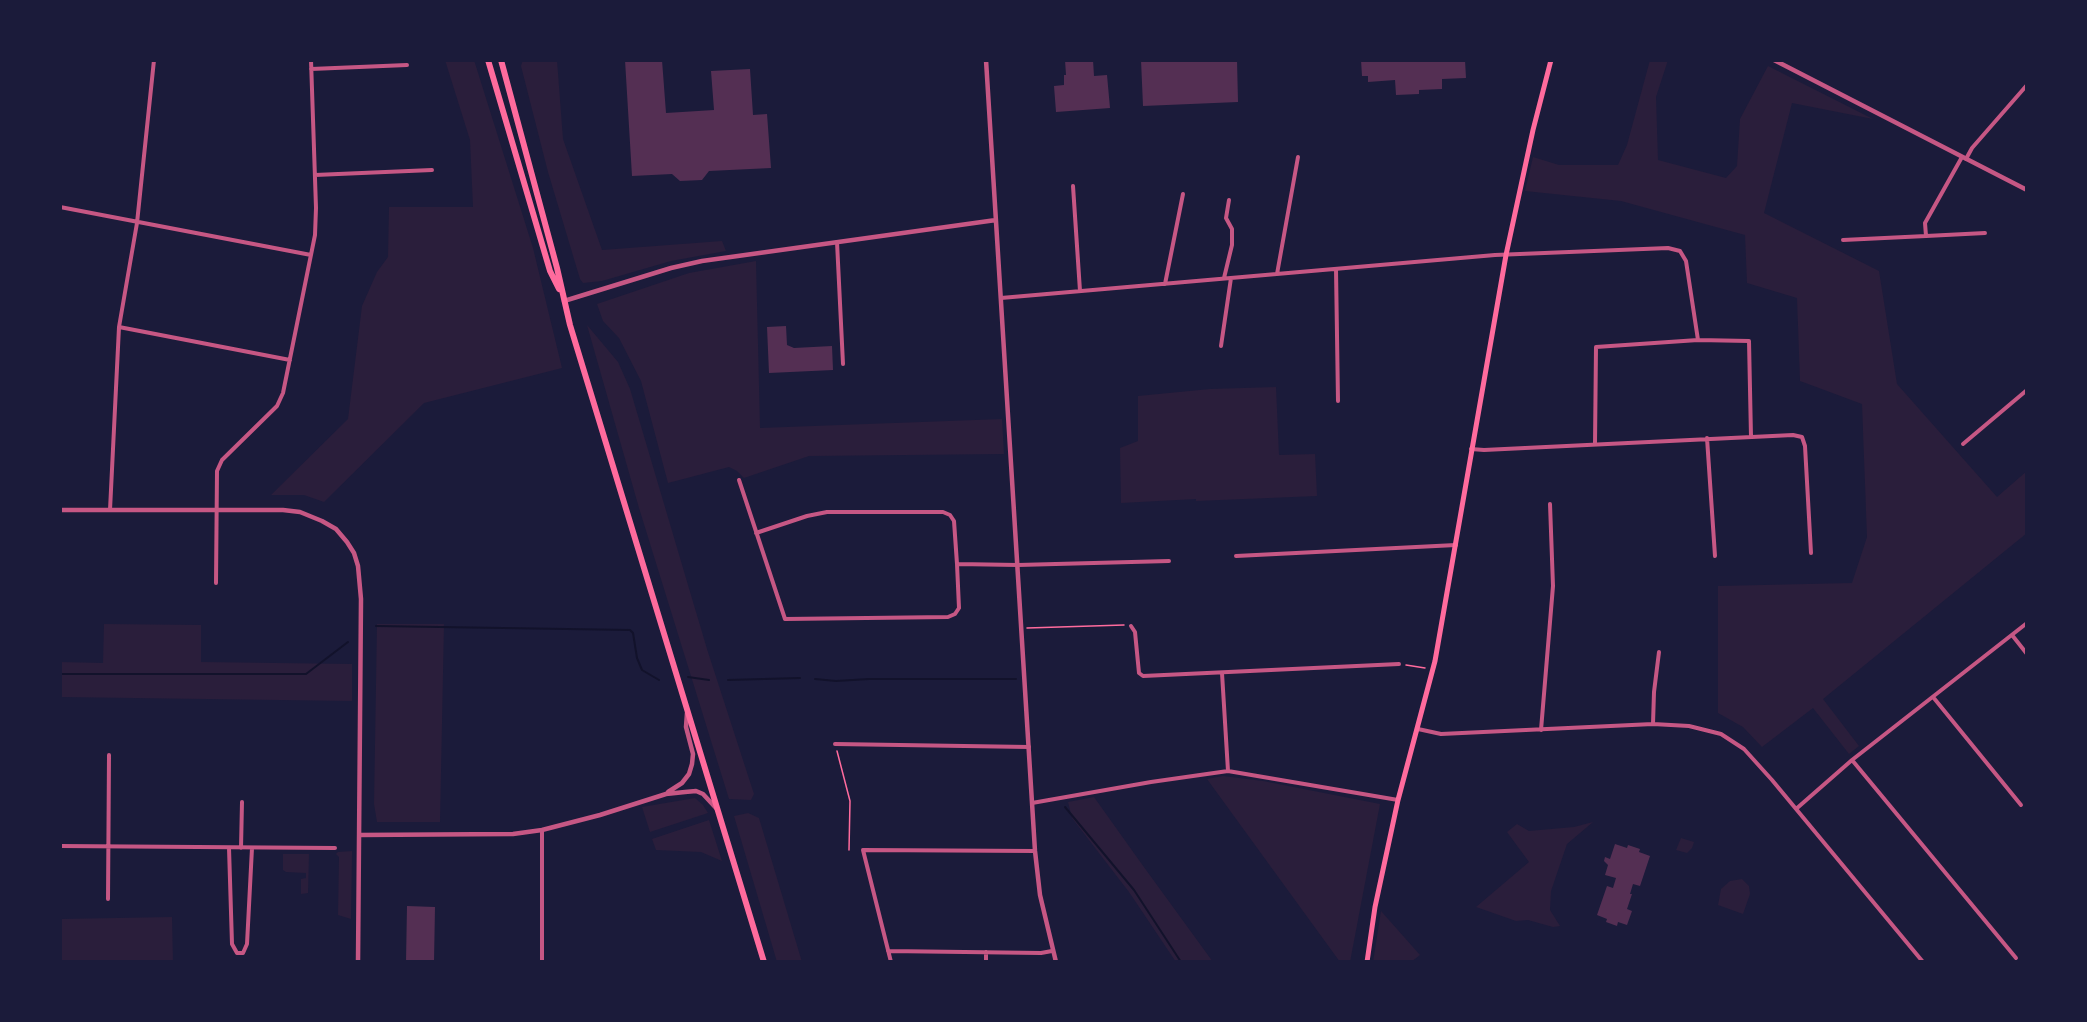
<!DOCTYPE html>
<style>
body{margin:0}
#map{position:relative;width:2087px;height:1022px;overflow:hidden;background:#1b1b3a;font-family:Jost,sans-serif}
canvas{display:block}
.frame{position:absolute;inset:0;border:62px solid #1b1b3a;pointer-events:none}
</style>
<div id="map">
<canvas width="2087" height="1022"></canvas>
<div class="frame"></div>
</div>
<script>
const g = document.querySelector('canvas').getContext('2d');
g.lineJoin = 'round';
function paint(path, color) { g.fillStyle = color; g.fill(path, 'evenodd'); }
const poly = rows => new Path2D(rows.map(r => 'M' + r).join(''));
function stroke(path, color, width, dash) { g.strokeStyle = color; g.lineWidth = width; g.lineCap = dash ? 'butt' : 'round'; g.setLineDash(dash || []); g.stroke(path); }
paint(poly([
 [445,60,474,60,533,248,562,368,424,403,324,502,304,495,271,495,348,419,362,306,377,272,388,257,389,207,473,207,470,140],
 [523,60,557,60,563,139,602,250,722,241,726,251,671,261,602,281,583,283,580,279,548,172,521,66],
 [1650,60,1668,60,1656,97,1658,160,1726,178,1737,166,1740,119,1768,66,1873,119,1792,103,1764,213,1879,271,1897,384,1997,497,2027,471,2027,533,1823,699,1859,746,1849,754,1813,708,1762,747,1743,727,1718,713,1718,586,1852,583,1867,537,1862,404,1800,381,1797,298,1747,283,1745,235,1621,201,1525,191,1533,157,1559,165,1618,165,1627,145],
 [756,261,760,428,1002,419,1004,454,809,456,744,478,737,471,729,467,668,483,641,381,619,338,603,321,597,304,689,273],
 [587,325,618,362,630,389,707,649,754,794,751,800,729,799,639,508],
 [1276,387,1279,455,1315,454,1317,496,1196,501,1196,499,1121,503,1120,448,1138,441,1138,396,1210,389],
 [104,624,201,625,201,662,352,664,352,701,60,697,60,662,103,663],
 [377,624,444,624,440,822,377,822,374,804],
 [1223,776,1263,781,1380,804,1350,962,1340,962,1207,779],
 [1094,797,1141,863,1213,962,1176,962,1129,892,1072,818,1068,802],
 [695,798,703,805,708,813,650,832,642,807],
 [748,813,759,818,802,962,777,962,734,816],
 [709,820,722,861,701,852,656,850,652,839],
 [1593,822,1567,844,1551,891,1550,910,1560,926,1553,927,1528,920,1516,921,1476,907,1529,862,1507,832,1517,824,1529,831,1574,827],
 [1681,838,1694,842,1692,848,1687,853,1676,850],
 [352,851,352,855,351,919,338,915,339,857,336,854,338,852],
 [283,854,309,854,308,893,301,894,301,879,306,878,306,873,286,872,283,870],
 [1742,879,1749,886,1750,894,1743,914,1718,905,1721,889,1730,881],
 [1381,911,1420,955,1411,962,1373,962],
 [172,917,173,962,60,962,60,919]
]), '#2a1e3b');
stroke(poly([
 [376,626,630,630,633,633,637,658,642,670,659,680],
 [60,674,306,674,348,642],
 [688,677,709,680],
 [815,679,836,681,869,679,1016,679],
 [728,680,800,678],
 [1065,807,1134,890,1181,962]
]), '#12122b', 2);
paint(poly([
 [625,60,662,60,666,113,714,110,711,71,750,69,753,115,767,114,771,168,709,171,702,180,680,181,672,174,632,176],
 [1065,60,1093,60,1094,76,1107,75,1110,108,1056,112,1054,86,1064,85,1064,75,1066,75],
 [1141,60,1237,60,1238,102,1143,106],
 [1361,60,1465,60,1466,78,1442,79,1442,89,1419,90,1419,94,1396,95,1395,80,1368,82,1368,76,1362,76],
 [786,326,787,345,794,348,832,346,833,370,769,373,767,327],
 [1615,844,1627,848,1628,845,1640,849,1639,852,1650,856,1640,886,1633,884,1630,894,1632,894,1627,909,1632,911,1627,925,1618,922,1617,926,1606,922,1607,919,1597,915,1607,886,1613,888,1616,878,1605,875,1608,865,1604,861,1605,857,1610,859],
 [407,906,435,907,434,962,406,962]
]), '#542f53');
stroke(poly([
 [1027,628,1124,625],
 [1406,665,1425,668],
 [837,751,850,801,849,850]
]), '#ff6b9d', 1.5);
stroke(poly([
 [311,69,407,65],
 [1966,159,1972,148,2027,85],
 [315,175,432,170],
 [1073,186,1080,291],
 [60,207,311,255],
 [1926,236,1985,233],
 [1843,240,1926,236,1925,223,1962,157],
 [837,242,843,364],
 [1336,269,1338,401],
 [1277,274,1298,157],
 [1224,278,1232,245,1232,229,1226,218,1229,200],
 [1165,284,1183,194],
 [1001,298,1495,255,1668,248,1680,251,1686,261,1698,340],
 [119,327,290,360],
 [1221,346,1231,278],
 [1707,438,1715,556],
 [1595,444,1596,347,1698,340,1749,341,1751,437],
 [1963,444,2027,390],
 [1471,449,1484,450,1793,435,1802,437,1805,446,1811,553],
 [739,480,785,619,948,617,955,614,959,608,957,564],
 [110,510,119,327,137,223,154,60],
 [756,533,807,516,827,512,943,512,950,515,954,521,957,564,1018,565,1169,561],
 [1236,556,1456,545],
 [216,583,217,471,222,460,277,406,283,393,315,235,316,208,311,60],
 [1131,626,1135,632,1139,673,1143,676,1399,664],
 [2012,635,2027,654],
 [1222,673,1228,771],
 [1933,697,2021,805],
 [1653,724,1654,692,1659,652],
 [1418,729,1441,734,1653,724,1689,726,1721,734,1744,749,1772,780,1923,962],
 [1541,730,1553,586,1550,504],
 [835,744,1029,747],
 [1852,760,2016,958],
 [1032,803,1151,782,1228,771,1398,800],
 [1796,809,1852,760,2027,623],
 [542,830,542,962],
 [60,846,335,848],
 [229,848,232,944,237,953,243,953,247,944,252,848],
 [241,848,242,802],
 [108,899,109,755],
 [888,951,1041,953,1052,951],
 [986,952,986,962],
 [891,962,863,850,1035,851]
]), '#c65784', 4);
stroke(poly([
 [986,60,1035,851,1040,895,1056,962],
 [1774,60,2027,190],
 [564,301,671,268,702,261,996,220],
 [60,510,283,510,300,512,322,521,336,529,347,542,354,553,358,566,361,599,358,962],
 [668,792,682,783,689,774,692,764,693,754,686,727,687,713],
 [359,835,513,834,542,830,600,815,666,794,685,792,696,791,703,794,716,808]
]), '#c65784', 4.5);
stroke(poly([
 [1367,962,1375,907,1398,800,1435,661,1506,255,1533,130,1551,60]
]), '#ff6b9d', 5);
stroke(poly([
 [488,60,550,271,559,289],
 [501,60,557,268,570,325,764,962]
]), '#ff6b9d', 6);
</script>
